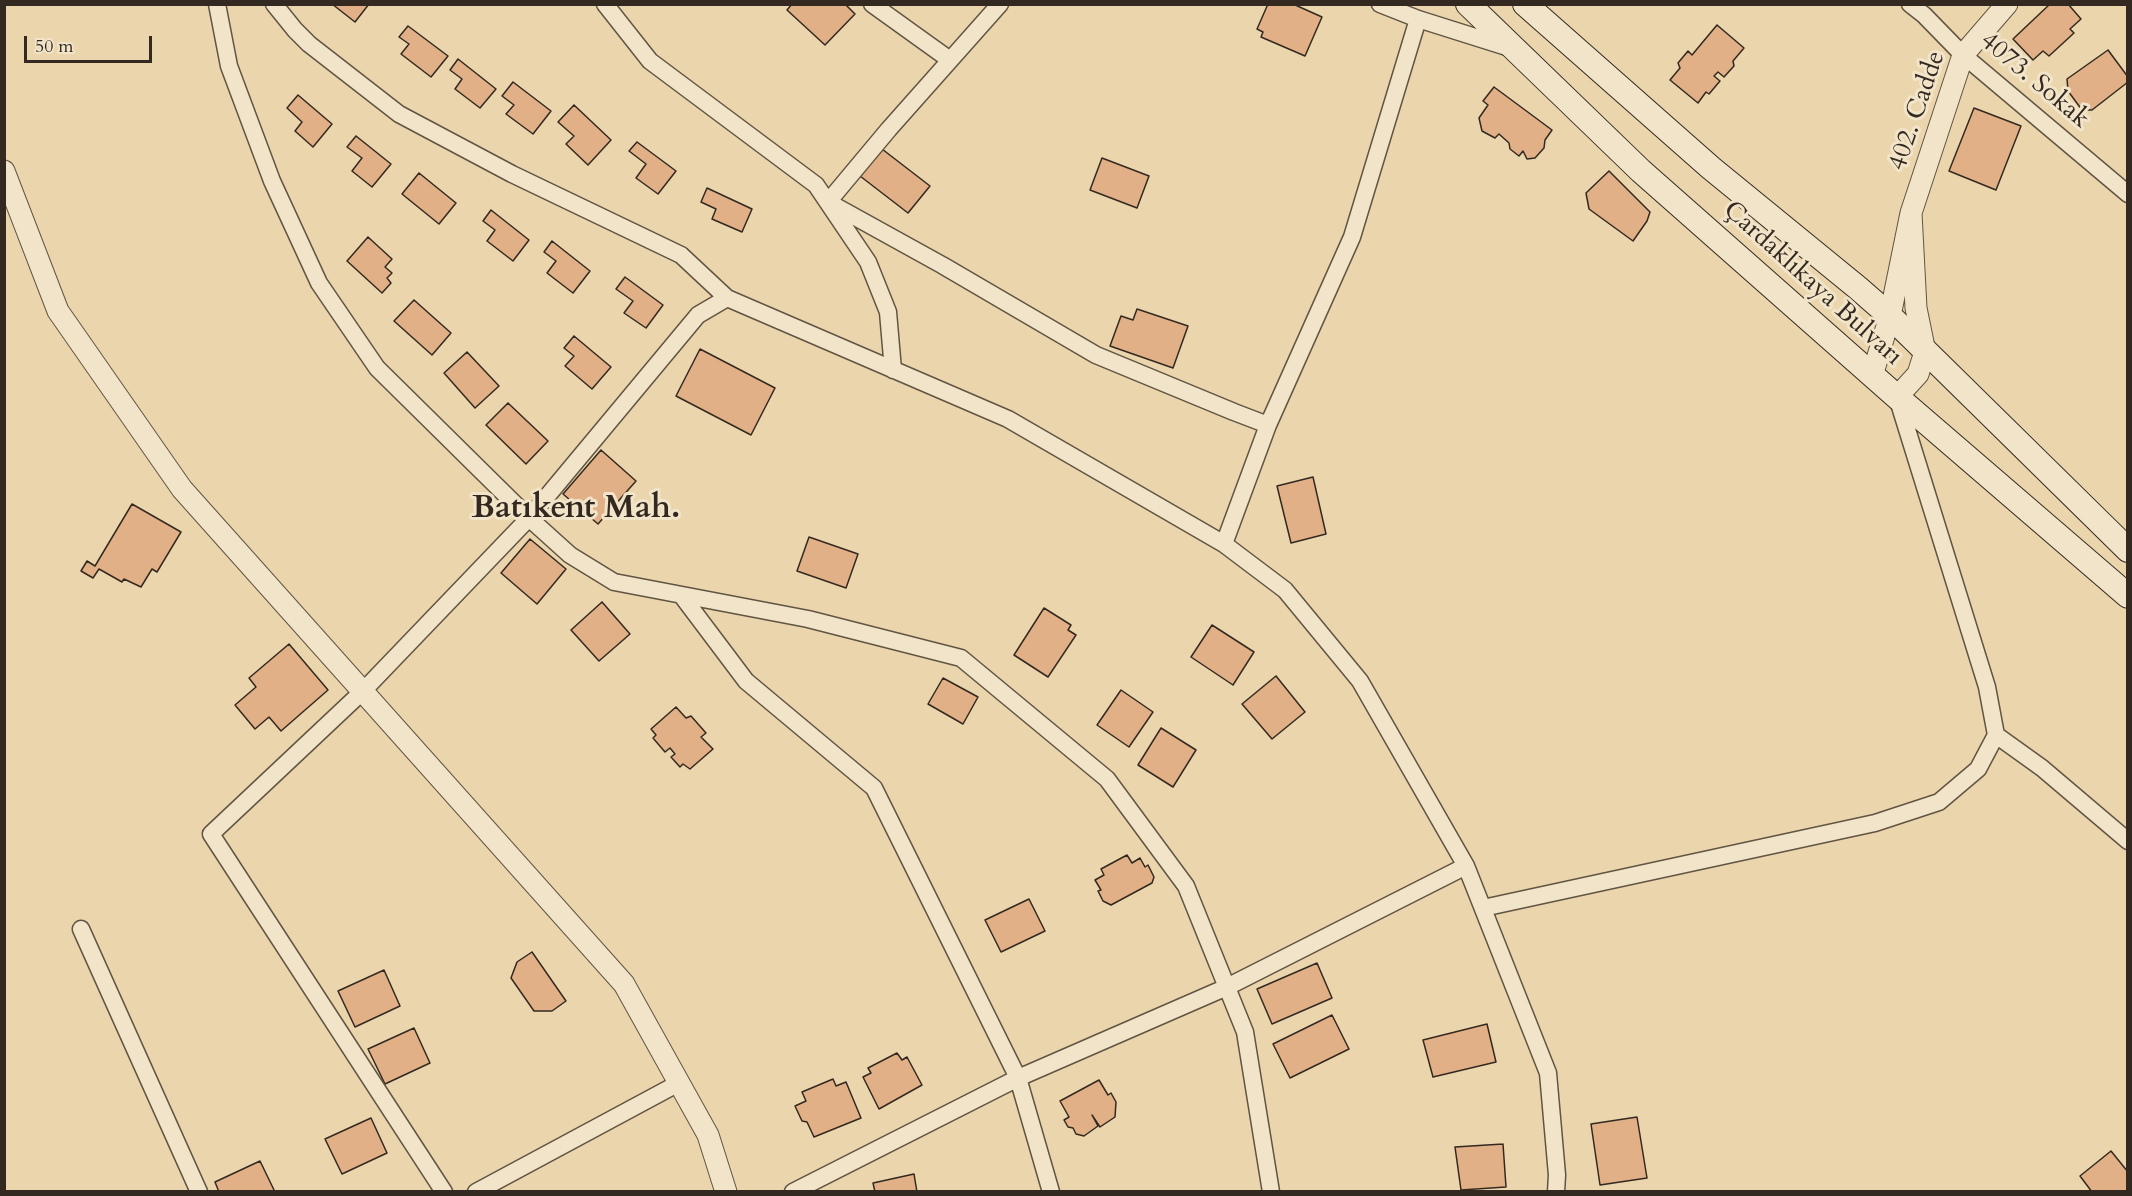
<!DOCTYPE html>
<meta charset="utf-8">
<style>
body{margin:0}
#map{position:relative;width:2132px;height:1196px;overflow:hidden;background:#ead5ac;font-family:Cardo,serif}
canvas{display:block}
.frame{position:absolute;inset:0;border:6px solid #332920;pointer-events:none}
.scale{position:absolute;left:24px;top:36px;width:128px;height:27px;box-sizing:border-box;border:3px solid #332920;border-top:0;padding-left:8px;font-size:18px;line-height:21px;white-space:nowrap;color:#332920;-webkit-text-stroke:4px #f1e4c9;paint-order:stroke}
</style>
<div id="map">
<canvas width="2132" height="1196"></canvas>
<div class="frame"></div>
<div class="scale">50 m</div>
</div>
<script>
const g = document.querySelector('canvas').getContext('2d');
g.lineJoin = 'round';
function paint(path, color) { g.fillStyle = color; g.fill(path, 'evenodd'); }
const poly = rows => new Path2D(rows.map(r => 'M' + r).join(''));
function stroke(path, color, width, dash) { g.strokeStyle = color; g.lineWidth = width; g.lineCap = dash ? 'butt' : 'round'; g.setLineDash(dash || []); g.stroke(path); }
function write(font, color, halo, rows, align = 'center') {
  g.font = font + ' Cardo,serif'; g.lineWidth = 6; g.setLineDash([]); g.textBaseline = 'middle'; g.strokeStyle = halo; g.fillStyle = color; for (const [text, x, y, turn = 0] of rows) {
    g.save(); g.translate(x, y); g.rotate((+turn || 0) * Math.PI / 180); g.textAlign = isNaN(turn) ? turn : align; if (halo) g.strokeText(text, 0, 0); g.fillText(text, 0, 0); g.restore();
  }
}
const building = poly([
 [332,4,369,4,355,22,332,4],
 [792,4,845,4,855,14,825,45,787,10,792,4],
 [1268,4,1293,4,1322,17,1305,56,1261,37,1263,32,1257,29,1268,4],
 [2050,4,2068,4,2081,19,2070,29,2074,33,2049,56,2043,51,2033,60,2013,39,2050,4],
 [1717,25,1744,48,1733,61,1734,66,1724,77,1718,72,1714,76,1720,81,1709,94,1706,92,1698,103,1670,80,1680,68,1678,63,1688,51,1692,55,1717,25],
 [408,26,448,56,431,77,401,54,409,44,399,37,408,26],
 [2108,50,2128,77,2128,82,2092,110,2082,110,2068,91,2067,79,2108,50],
 [458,59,496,89,480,108,455,89,462,79,450,70,458,59],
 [513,82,551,111,533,134,506,114,514,105,502,96,513,82],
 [1494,87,1552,130,1545,140,1544,148,1535,158,1527,159,1523,151,1519,156,1510,149,1509,143,1499,134,1495,138,1482,131,1479,118,1488,105,1483,101,1494,87],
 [298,95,332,124,313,147,295,131,302,122,287,108,298,95],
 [574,105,611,140,588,165,566,144,574,136,558,122,574,105],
 [1974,108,2021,126,1996,190,1949,171,1974,108],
 [356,136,391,164,372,187,352,171,362,158,347,147,356,136],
 [637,142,676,171,658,194,636,178,646,164,629,151,637,142],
 [882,149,930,186,908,213,860,176,882,149],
 [1102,158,1149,176,1137,208,1090,190,1102,158],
 [1609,171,1650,212,1647,221,1633,241,1589,209,1586,193,1609,171],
 [419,173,456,203,439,224,402,194,419,173],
 [707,188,752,209,742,232,712,219,716,209,701,202,707,188],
 [491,210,529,240,513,261,487,241,495,230,483,221,491,210],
 [368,237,392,259,385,267,392,273,387,278,391,283,382,293,347,261,368,237],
 [552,241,590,271,573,293,547,273,556,261,544,252,552,241],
 [625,277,663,305,646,328,624,313,633,301,616,289,625,277],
 [414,300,451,333,432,355,394,321,414,300],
 [1137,309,1188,326,1173,368,1110,346,1121,316,1133,320,1137,309],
 [574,336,611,367,592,389,565,366,574,356,564,348,574,336],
 [700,349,775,388,751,435,676,396,700,349],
 [467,352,499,386,475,408,444,373,467,352],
 [508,403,548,441,526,464,486,425,508,403],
 [601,450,636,481,598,524,563,494,601,450],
 [1313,477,1326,534,1291,543,1277,486,1313,477],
 [132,504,181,532,157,572,152,569,141,587,124,579,122,582,99,569,93,578,81,571,87,561,95,566,132,504],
 [809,537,858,554,846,588,797,571,809,537],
 [530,539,566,569,537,604,501,573,530,539],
 [602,602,630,634,599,661,571,630,602,602],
 [1044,608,1071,625,1068,630,1076,635,1048,677,1014,655,1044,608],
 [1212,625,1254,652,1233,685,1191,657,1212,625],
 [289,644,328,690,281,731,269,717,255,729,235,705,256,687,249,678,289,644],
 [1276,676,1305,712,1272,739,1242,704,1276,676],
 [943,678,978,697,963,724,928,704,943,678],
 [1121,690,1153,712,1129,747,1097,725,1121,690],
 [676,707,686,718,691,716,706,733,701,737,713,749,690,769,683,764,680,767,671,757,675,754,670,748,665,752,653,738,656,735,651,729,676,707],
 [1161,728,1196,750,1173,787,1138,765,1161,728],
 [1127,855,1132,863,1140,858,1145,867,1148,865,1154,877,1152,883,1111,905,1103,901,1098,891,1101,890,1095,880,1104,875,1101,869,1127,855],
 [1029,899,1045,931,1001,952,985,920,1029,899],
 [532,952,566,1001,552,1011,534,1011,511,978,517,962,532,952],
 [1317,963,1332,998,1272,1024,1257,989,1317,963],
 [384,970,400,1006,355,1027,338,991,384,970],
 [1332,1015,1349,1049,1290,1078,1273,1044,1332,1015],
 [1487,1024,1496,1062,1433,1077,1423,1040,1487,1024],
 [414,1028,430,1063,385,1084,368,1049,414,1028],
 [897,1053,902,1060,907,1057,922,1085,879,1109,863,1077,871,1073,868,1068,897,1053],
 [833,1079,836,1086,846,1082,861,1118,814,1137,807,1122,802,1121,795,1106,806,1101,802,1092,833,1079],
 [1099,1080,1108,1095,1111,1093,1116,1102,1115,1117,1100,1127,1092,1115,1098,1126,1084,1136,1076,1134,1073,1128,1068,1127,1064,1120,1069,1117,1060,1101,1099,1080],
 [1637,1117,1647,1178,1600,1185,1591,1124,1637,1117],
 [371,1118,387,1153,342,1174,325,1139,371,1118],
 [1503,1144,1506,1187,1461,1190,1455,1147,1503,1144],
 [2111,1151,2128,1172,2128,1192,2092,1192,2080,1176,2111,1151],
 [260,1161,275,1192,219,1192,215,1182,260,1161],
 [914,1174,917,1192,875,1192,873,1183,914,1174]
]);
paint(building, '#e2b086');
stroke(building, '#332920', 1.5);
const minor = poly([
 [217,4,229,66,272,181,319,283,377,368,529,518,570,555,614,582,808,619,961,658,1107,779,1186,886,1245,1032,1271,1192],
 [274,4,295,30,309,44,399,114,512,174,681,255,727,298,1008,419,1224,544,1285,590,1360,681,1466,866,1548,1073,1557,1175,1556,1192],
 [605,4,650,61,816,185,868,262,888,312,893,370],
 [872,4,950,60],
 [1000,4,889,129,828,202,942,265,1096,355,1234,412,1268,425,1224,544],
 [1380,4,1418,19,1510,48],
 [1910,4,1924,15,1963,55,2128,194],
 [1268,425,1352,237,1418,19],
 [682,596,746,681,874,788,1018,1078,1051,1192],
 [1996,735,2042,768,2128,841],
 [1483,908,1875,823,1939,802,1978,769,1996,735,1987,687,1897,397],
 [81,929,199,1192],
 [444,1192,211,834,363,691,529,518,698,315,727,298],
 [476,1192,679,1083],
 [793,1192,1018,1078,1227,987,1466,866]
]);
const tertiary = poly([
 [4,171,58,311,182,489,624,984,708,1135,726,1192],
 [1911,213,1963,55,2007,4],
 [1872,376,1890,316,1911,213,1916,308,1925,352,1918,374,1897,397]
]);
const secondary = poly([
 [1468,4,1641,171,1897,397,2128,596],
 [1525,4,1711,168,1858,288,1890,316,2128,550]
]);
stroke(minor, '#615443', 19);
stroke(tertiary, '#615443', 23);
stroke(secondary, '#332920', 26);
stroke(minor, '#f1e4c9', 16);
stroke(tertiary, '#f1e4c9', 21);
stroke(secondary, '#f1e4c9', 24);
write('26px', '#332920', '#f1e4c9', [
 ["4073. Sokak",2034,81,40],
 ["402. Cadde",1918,111,-71],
 ["Çardaklıkaya Bulvarı",1812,284,42]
]);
write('bold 32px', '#332920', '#f1e4c9', [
 ["Batıkent Mah.",576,510]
]);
</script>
